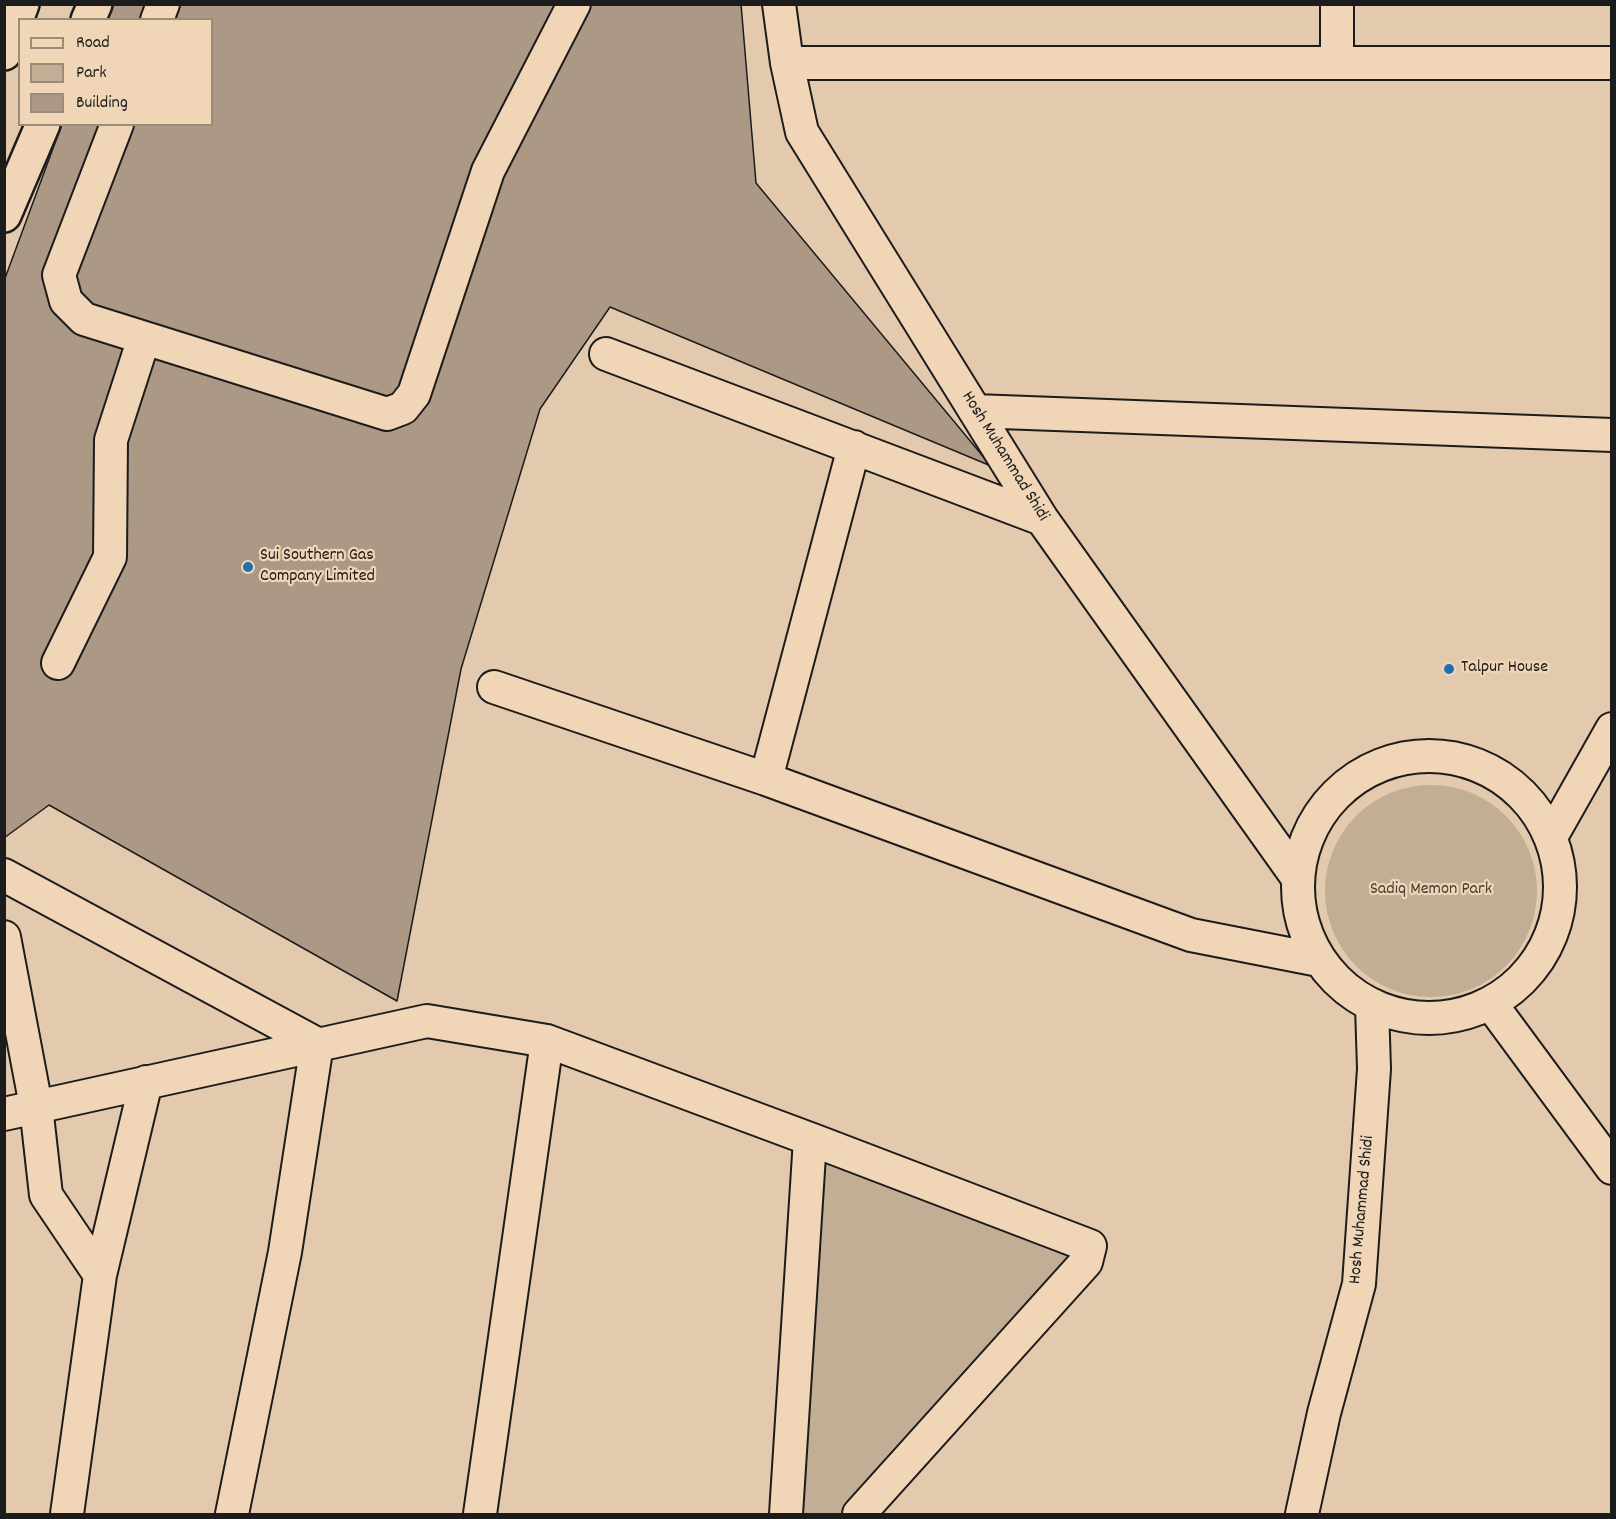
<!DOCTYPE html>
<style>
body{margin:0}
#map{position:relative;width:1616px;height:1519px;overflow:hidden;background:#e3caae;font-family:Dekko,sans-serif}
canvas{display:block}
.frame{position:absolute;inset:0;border:6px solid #1c1c1c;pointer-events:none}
.legend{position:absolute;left:18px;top:18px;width:195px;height:108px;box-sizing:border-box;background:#f0d5b7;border:2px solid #9b8b79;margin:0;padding:8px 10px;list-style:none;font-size:18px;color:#1c1c1c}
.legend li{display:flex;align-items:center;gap:12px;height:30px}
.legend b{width:30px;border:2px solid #9b8b79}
</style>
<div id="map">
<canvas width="1616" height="1519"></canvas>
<div class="frame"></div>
<ul class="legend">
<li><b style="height:8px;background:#f0d5b7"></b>Road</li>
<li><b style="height:16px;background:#c2ad95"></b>Park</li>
<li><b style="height:16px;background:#ac9985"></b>Building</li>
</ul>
</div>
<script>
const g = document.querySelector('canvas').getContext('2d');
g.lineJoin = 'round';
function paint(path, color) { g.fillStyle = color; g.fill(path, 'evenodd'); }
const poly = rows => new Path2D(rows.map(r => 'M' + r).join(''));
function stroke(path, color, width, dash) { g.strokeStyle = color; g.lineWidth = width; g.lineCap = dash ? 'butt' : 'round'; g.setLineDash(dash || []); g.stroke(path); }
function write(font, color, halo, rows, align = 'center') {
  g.font = font + ' Dekko,sans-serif'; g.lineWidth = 4.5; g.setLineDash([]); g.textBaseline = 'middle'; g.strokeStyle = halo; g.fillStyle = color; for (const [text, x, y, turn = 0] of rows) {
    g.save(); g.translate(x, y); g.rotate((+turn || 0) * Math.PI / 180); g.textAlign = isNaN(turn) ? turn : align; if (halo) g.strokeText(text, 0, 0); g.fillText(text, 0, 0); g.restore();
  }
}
paint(poly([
 '1325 891a106 106 0 1 1 212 0a106 106 0 1 1-212 0Z',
 [810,1139,1090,1246,859,1514,786,1514]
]), '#c2ad95');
const building = poly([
 [111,4,741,4,756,183,991,466,610,307,540,409,461,669,397,1001,49,805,4,838,4,281,62,124,212,124,212,20,105,20,111,4]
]);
paint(building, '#ac9985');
stroke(building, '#1c1c1c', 1.5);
const minor = poly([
 [779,4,787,63,802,132,1042,519,1297,877],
 [157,20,163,4],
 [787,63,1612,63],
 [1337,63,1337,4],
 [117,124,59,275,66,301,84,319,387,414,403,408,414,394,488,171,574,4],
 [606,354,1042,519],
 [975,411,1612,435],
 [58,663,110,557,111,440,144,338],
 [494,687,766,779,1191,935,1319,960],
 '1298 887a131 131 0 1 1 262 0a131 131 0 1 1-262 0Z',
 [766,779,854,447],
 [1551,837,1612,729],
 [4,875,317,1044,285,1252,232,1514],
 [4,937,36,1106,46,1195,100,1275,67,1514],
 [1491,1004,1612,1168],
 [4,1114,427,1021,547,1041,810,1139,786,1514],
 [810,1139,1090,1246,1086,1262,859,1514],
 [100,1275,146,1082],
 [480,1514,547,1041],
 [1302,1514,1324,1413,1359,1284,1374,1069,1372,1006]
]);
const major = poly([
 [88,20,95,4],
 [4,53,22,4],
 [4,215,43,124]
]);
stroke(minor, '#1c1c1c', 36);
stroke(major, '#1c1c1c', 38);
stroke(minor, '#f0d5b7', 32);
stroke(major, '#f0d5b7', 33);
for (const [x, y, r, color] of [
 [248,567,6,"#1f6fb2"],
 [1449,669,6,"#1f6fb2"]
]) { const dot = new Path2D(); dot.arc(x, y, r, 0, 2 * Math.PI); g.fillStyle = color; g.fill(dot); stroke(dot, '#f0d5b7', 2); }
write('18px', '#1c1c1c', '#f0d5b7', [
 ["Hosh Muhammad Shidi",1004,457,58],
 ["Hosh Muhammad Shidi",1363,1210,-85]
]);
write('18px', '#1c1c1c', '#f0d5b7', [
 ["Sui Southern Gas",260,557],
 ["Company Limited",260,578],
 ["Talpur House",1461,669]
], 'left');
write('18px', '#46403a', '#f0d5b7', [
 ["Sadiq Memon Park",1431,891]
]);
</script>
